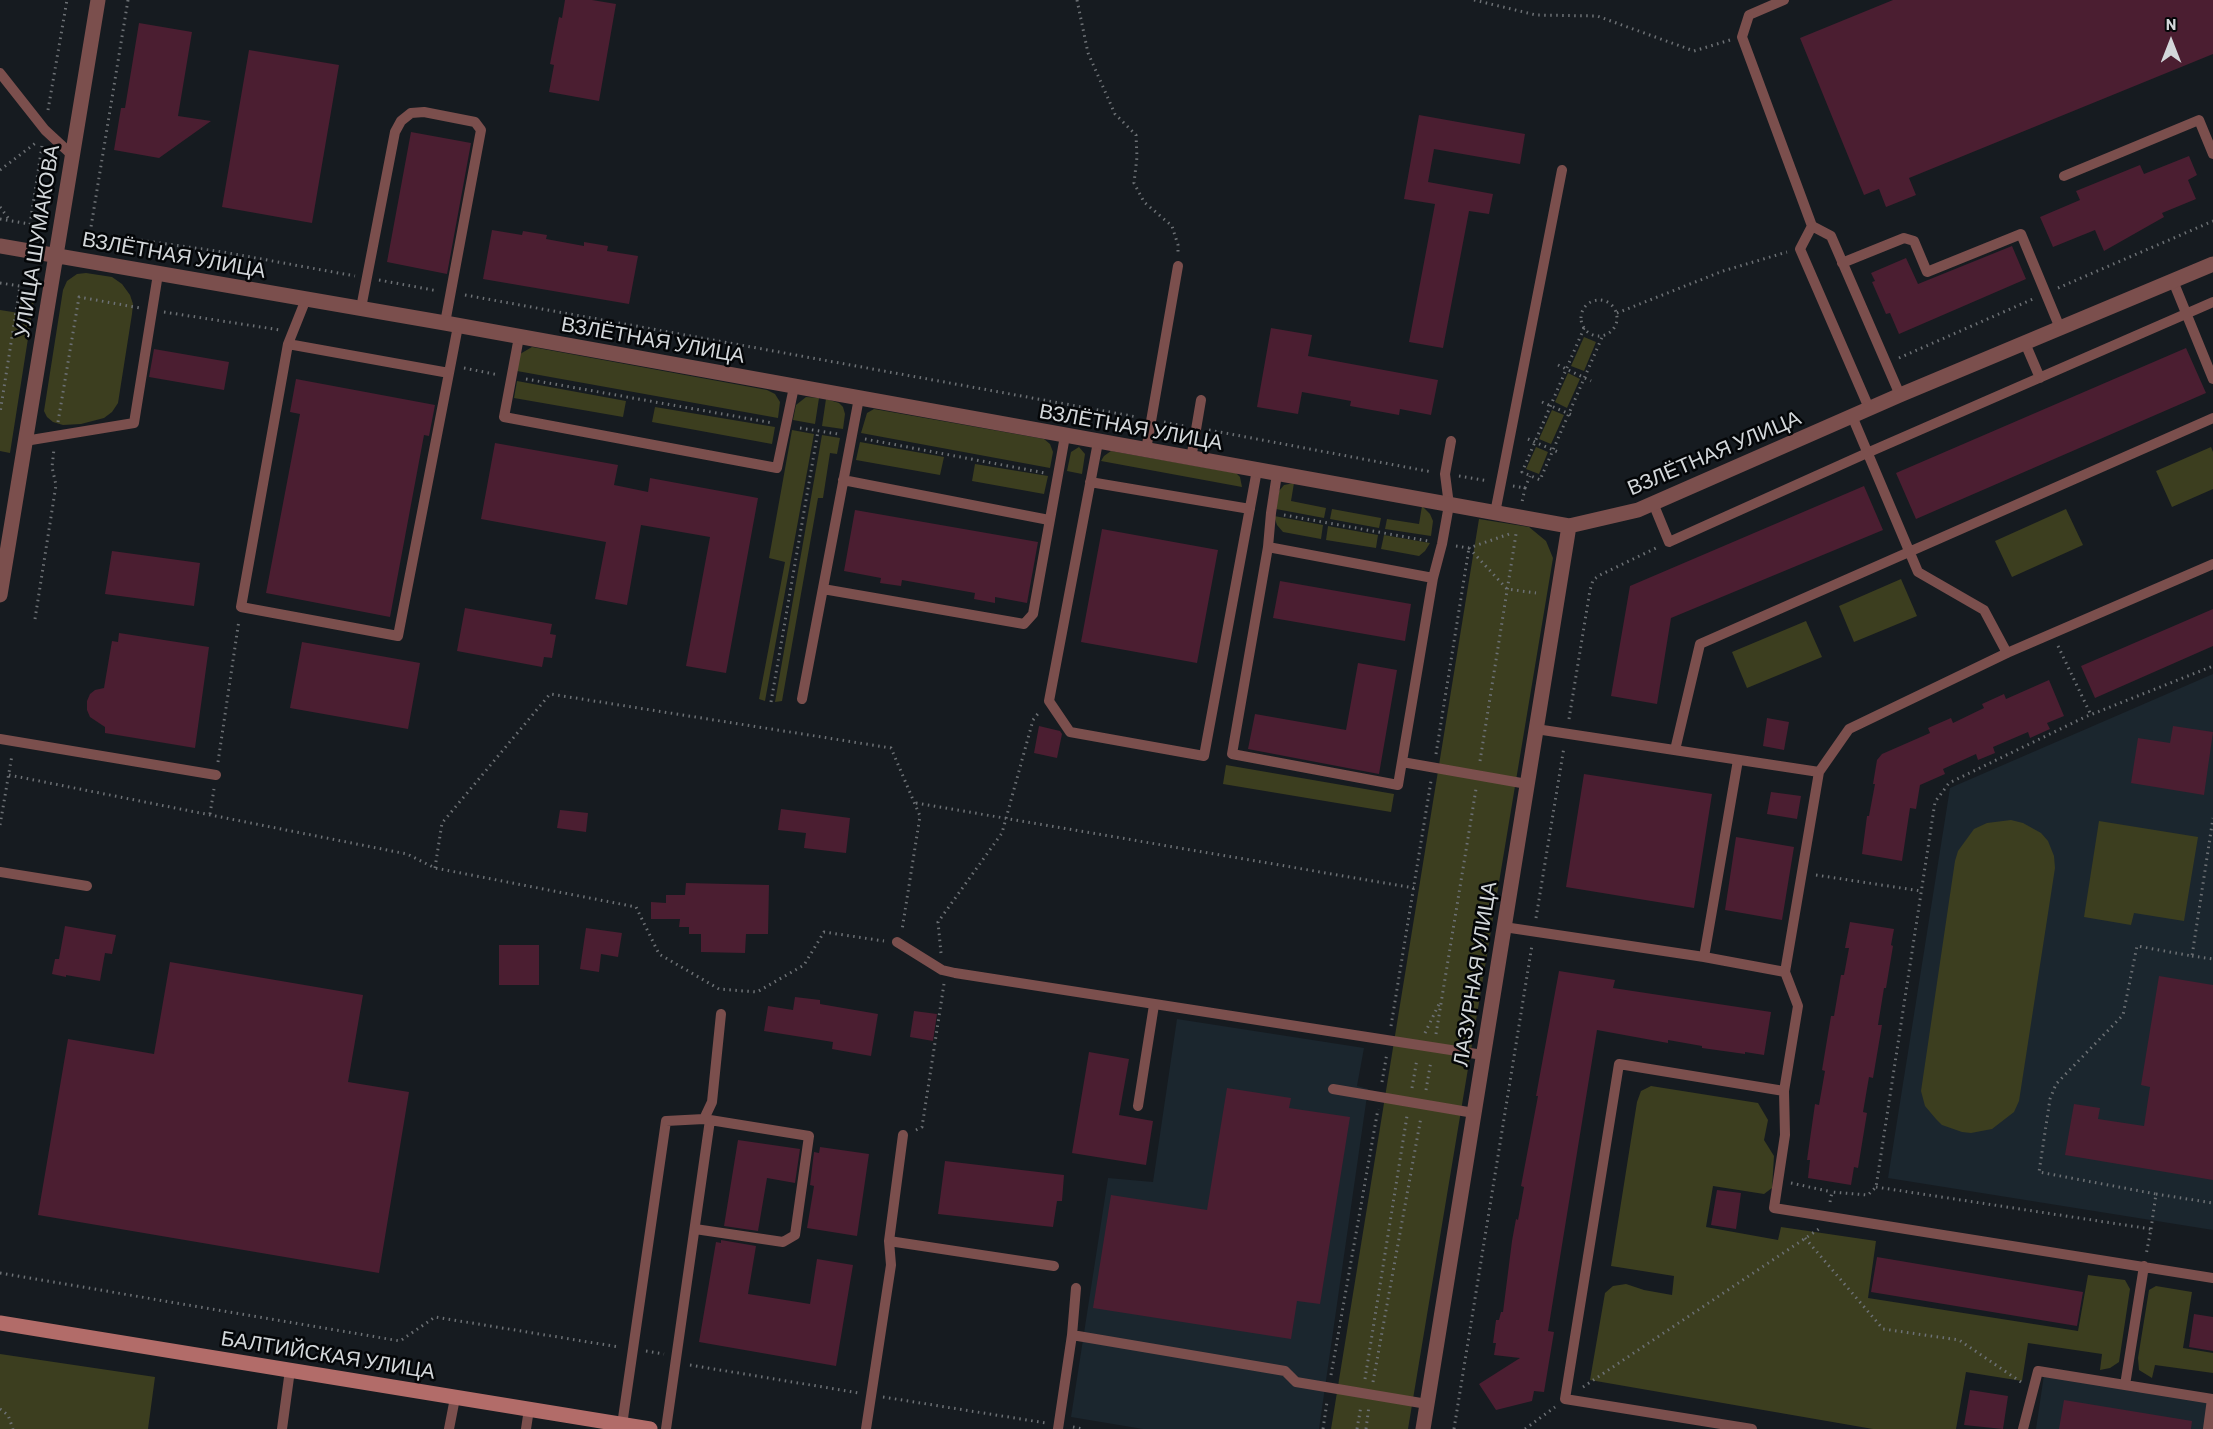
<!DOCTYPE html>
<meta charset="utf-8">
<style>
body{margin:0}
#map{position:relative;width:2213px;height:1429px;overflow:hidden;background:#161b20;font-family:Barlow,sans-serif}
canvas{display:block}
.north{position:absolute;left:2141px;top:12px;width:60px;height:60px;-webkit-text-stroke:4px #040608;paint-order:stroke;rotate:0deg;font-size:16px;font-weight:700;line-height:24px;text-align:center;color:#d3d7da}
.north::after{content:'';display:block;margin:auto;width:21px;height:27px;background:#d3d7da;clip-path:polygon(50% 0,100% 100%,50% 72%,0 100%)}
</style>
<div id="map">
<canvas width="2213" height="1429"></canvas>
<div class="north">N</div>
</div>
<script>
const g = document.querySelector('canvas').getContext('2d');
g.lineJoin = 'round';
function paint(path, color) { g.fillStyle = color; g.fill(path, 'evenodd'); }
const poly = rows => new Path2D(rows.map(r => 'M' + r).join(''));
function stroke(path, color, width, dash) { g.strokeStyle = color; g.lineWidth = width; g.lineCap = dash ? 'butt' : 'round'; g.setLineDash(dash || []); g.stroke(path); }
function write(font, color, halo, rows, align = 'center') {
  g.font = font + ' Barlow,sans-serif'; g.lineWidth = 5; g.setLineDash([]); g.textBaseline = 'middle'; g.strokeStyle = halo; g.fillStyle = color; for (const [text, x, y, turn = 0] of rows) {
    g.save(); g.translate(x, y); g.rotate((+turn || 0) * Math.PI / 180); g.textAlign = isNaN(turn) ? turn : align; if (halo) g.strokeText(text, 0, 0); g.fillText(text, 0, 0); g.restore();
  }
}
paint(poly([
 [2213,674,2213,1230,1888,1178,1950,788],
 [1177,1019,1364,1048,1357,1086,1368,1089,1319,1429,1143,1429,1071,1417,1108,1178,1153,1182],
 [2044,1375,2209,1401,2204,1429,2036,1429]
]), '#1b262e');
paint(poly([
 [86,273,112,277,122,284,130,295,133,304,132,314,118,403,112,412,104,418,81,424,63,425,53,422,47,417,44,411,63,290,67,281,77,274],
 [22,292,35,294,10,453,0,451,0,310,19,313],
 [1584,337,1596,342,1584,371,1571,366],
 [532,347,767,390,775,394,780,402,778,418,517,371,520,354],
 [1568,373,1580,379,1567,408,1555,402],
 [517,381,626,401,623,417,514,398],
 [806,397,819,398,815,424,793,420,796,405],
 [826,399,839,403,843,407,845,414,843,429,822,426],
 [655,407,775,427,772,444,652,422],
 [874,409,1044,439,1050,444,1053,452,1050,468,861,433,867,413],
 [1552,410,1564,415,1551,444,1539,439],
 [792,430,814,434,765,701,759,699,785,562,769,558],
 [822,435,840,438,837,454,830,453,823,498,818,498,782,701,775,702],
 [860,442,944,457,940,475,856,460],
 [1079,447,1085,454,1082,474,1067,471,1071,452],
 [1536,447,1548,452,1539,474,1526,469],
 [2211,447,2213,452,2213,489,2172,507,2156,471],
 [1111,451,1236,473,1240,477,1242,487,1101,461,1104,456],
 [975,464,1048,476,1044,494,972,481],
 [1294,483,1291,501,1326,508,1324,518,1276,509,1279,491,1284,485],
 [1422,506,1430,514,1433,521,1431,536,1385,529,1387,519,1419,524],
 [1332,509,1381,518,1379,528,1330,519],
 [2066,509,2083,545,2012,577,1995,541],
 [1274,516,1323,525,1321,539,1283,532,1277,525],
 [1479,519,1529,527,1546,541,1553,558,1408,1429,1331,1429],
 [1328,526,1378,535,1376,548,1326,540],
 [1384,535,1430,543,1425,551,1419,556,1381,549],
 [1901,579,1917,616,1854,642,1839,606],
 [1806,621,1822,657,1747,688,1732,652],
 [1226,765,1394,794,1391,812,1223,784],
 [2011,820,2023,823,2041,833,2048,841,2054,856,2055,868,2019,1101,2014,1112,1992,1129,1971,1133,1962,1132,1942,1125,1936,1119,1925,1106,1921,1091,1955,861,1958,851,1974,829,1987,823],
 [2099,821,2198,837,2184,921,2134,913,2131,925,2084,917],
 [1651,1086,1758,1103,1768,1120,1764,1140,1774,1156,1772,1188,1764,1194,1713,1186,1706,1227,1778,1240,1781,1227,1876,1241,1868,1298,2078,1331,2088,1275,2125,1280,2130,1289,2119,1362,2110,1368,2100,1370,2102,1354,2028,1343,2022,1381,1966,1372,1956,1429,1873,1429,1590,1380,1605,1293,1613,1286,1626,1284,1644,1290,1672,1295,1674,1276,1611,1266,1637,1102,1641,1091],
 [2156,1286,2192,1292,2183,1348,2213,1353,2213,1373,2155,1365,2152,1378,2139,1370,2138,1358,2149,1290],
 [0,1354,155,1377,148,1429,0,1429]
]), '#3c3e1f');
paint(poly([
 [565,0,592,0,616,4,599,101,549,92,554,65,550,64,559,17,562,18],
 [1893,0,2213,0,2213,54,1909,178,1916,195,1886,207,1879,189,1864,195,1800,38],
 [139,23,192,32,178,116,211,121,159,158,114,150,121,108,125,108],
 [249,50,339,65,312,223,222,207],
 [1419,115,1525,134,1520,164,1434,149,1428,182,1493,194,1489,214,1469,211,1443,348,1409,342,1435,204,1404,199],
 [411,132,471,143,447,274,387,262],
 [2189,156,2197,175,2188,180,2196,199,2162,213,2164,217,2104,251,2095,230,2053,247,2040,217,2080,200,2076,191,2140,165,2144,174],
 [492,230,522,235,523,231,547,235,546,239,584,246,584,242,608,246,607,251,638,256,629,304,483,279],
 [2012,246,2026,279,1899,334,1890,313,1886,314,1872,282,1875,281,1871,273,1906,258,1918,284],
 [1271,328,1312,335,1308,356,1438,380,1431,415,1400,409,1399,415,1350,406,1351,401,1302,392,1298,414,1257,407],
 [2186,348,2206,393,1916,519,1896,473],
 [154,349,229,362,224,390,149,377],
 [296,379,435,405,429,436,424,435,390,617,266,593,300,414,290,412],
 [495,443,618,465,614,485,648,492,650,478,758,498,726,673,686,666,710,537,641,525,627,605,595,599,606,542,481,519],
 [1864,486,1883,530,1671,618,1657,704,1611,696,1630,586],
 [855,510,1038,542,1027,603,995,597,995,603,974,599,975,593,902,580,901,586,880,583,881,578,844,571],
 [1102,529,1218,550,1197,663,1081,642],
 [112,551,200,563,194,606,105,594],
 [1280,581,1411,604,1405,641,1273,618],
 [465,608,552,624,550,634,556,635,552,658,544,657,542,667,457,651],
 [2213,609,2213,646,2095,698,2081,666],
 [119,633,209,647,195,748,105,733,105,727,90,717,87,710,87,701,90,694,95,690,104,688,112,641,118,642],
 [302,642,420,663,408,729,290,708],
 [1358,663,1397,670,1379,774,1248,749,1255,714,1346,730],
 [2049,680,2064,716,2047,723,2050,729,2030,738,2028,732,1993,747,1995,753,1978,760,1976,754,1943,769,1945,774,1920,785,1916,809,1910,808,1902,861,1862,854,1867,816,1869,816,1875,784,1873,784,1877,760,1882,754,1930,733,1928,728,1951,718,1953,723,1984,708,1982,704,2004,694,2006,699],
 [1767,718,1789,722,1784,750,1763,746],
 [1039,726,1060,731,1062,734,1057,758,1034,753],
 [2173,726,2213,732,2204,795,2131,783,2138,738,2170,743],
 [1584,774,1712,794,1694,908,1566,887],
 [1771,792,1801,796,1797,819,1767,814],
 [781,809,850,818,846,853,804,848,806,833,778,830],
 [560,810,588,813,586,832,557,828],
 [1736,837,1794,847,1782,920,1725,910],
 [686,883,769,885,768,934,746,934,745,953,701,952,701,934,689,934,689,927,679,927,680,919,651,919,651,902,666,903,666,895,685,895],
 [1850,922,1894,929,1891,945,1893,946,1886,988,1884,988,1878,1025,1882,1025,1873,1078,1869,1077,1863,1112,1867,1113,1858,1168,1854,1167,1851,1185,1808,1178,1810,1160,1807,1160,1815,1104,1819,1105,1825,1071,1822,1070,1831,1016,1834,1016,1841,975,1844,975,1849,948,1845,948],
 [65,926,116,935,112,954,105,953,100,981,66,975,66,977,52,974,55,959,59,959],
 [586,928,622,933,618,957,601,954,599,972,580,969],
 [499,945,539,945,539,985,499,985],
 [170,962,363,995,348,1082,409,1092,379,1273,38,1215,68,1039,154,1054],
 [1559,971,1615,980,1613,988,1771,1012,1764,1055,1745,1052,1745,1054,1702,1048,1702,1046,1668,1040,1668,1043,1597,1030,1548,1331,1554,1332,1544,1392,1534,1391,1532,1401,1496,1410,1479,1384,1520,1358,1494,1355,1496,1343,1493,1343,1496,1320,1499,1320,1501,1312,1503,1312,1512,1241,1516,1219,1518,1220,1524,1187,1521,1186,1538,1096,1536,1096],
 [2159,976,2213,985,2213,1180,2065,1155,2074,1104,2100,1108,2098,1119,2144,1126,2150,1087,2141,1085],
 [795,997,820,1000,820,1004,878,1014,871,1056,832,1049,833,1042,764,1031,768,1006,793,1010],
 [914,1011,937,1014,933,1041,910,1037],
 [1089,1052,1129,1059,1119,1115,1153,1121,1146,1165,1072,1153],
 [1227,1088,1291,1098,1289,1108,1350,1117,1320,1304,1297,1301,1291,1339,1093,1308,1111,1195,1207,1210],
 [738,1140,800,1149,795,1183,767,1178,758,1231,724,1226],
 [820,1147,869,1154,857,1236,807,1228,814,1186,810,1185,814,1152,819,1153],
 [945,1161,1064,1175,1062,1201,1057,1201,1053,1227,938,1214],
 [1717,1190,1741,1193,1736,1229,1711,1225],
 [721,1240,756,1246,748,1294,810,1304,817,1259,853,1265,836,1366,699,1342,716,1242,721,1243],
 [1877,1257,2083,1292,2077,1326,1871,1292],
 [2194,1314,2213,1317,2213,1351,2189,1347],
 [1970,1390,2008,1396,2003,1429,1964,1425],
 [2064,1400,2192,1421,2191,1429,2059,1429]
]), '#4b1e31');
stroke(poly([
 [128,0,90,233,223,252,355,276],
 [1077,0,1088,53,1115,114,1136,135,1137,157,1134,183,1144,202,1172,226,1178,245,1178,254],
 [1474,0,1536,15,1597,16,1694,51,1730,40],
 [48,110,67,0],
 [0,170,37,142],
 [0,207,9,219],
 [0,219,30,224,42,146],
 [379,280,438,291],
 [0,283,20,286,0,413],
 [2058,288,2213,221],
 [465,295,1137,417],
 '1581 318a18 18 0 1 1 36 0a18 18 0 1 1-36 0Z',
 [164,312,280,330],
 [1617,313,1723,271,1787,252],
 [1584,328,1522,472,1540,480,1603,335],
 [1899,358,2033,299],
 [1558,365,1591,381],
 [464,368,499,375],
 [526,379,773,423],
 [1542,402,1574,416],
 [58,422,79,297,140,308],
 [1164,422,1184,426],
 [800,428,838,434],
 [1209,430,1432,472],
 [865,439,1045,473],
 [1528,439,1558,452],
 [1459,476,1488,481],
 [1513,486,1525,488,1522,502],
 [1525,488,1530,476],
 [1284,515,1428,541],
 [1456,546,1469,548,1512,533],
 [1469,548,1507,589,1536,593],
 [35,619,56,485,52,467,54,449],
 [2058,646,2091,715],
 [771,702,818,431],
 [1569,719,1590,590,1593,580,1600,575,1656,548],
 [1436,754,1469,548],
 [1480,761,1516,534],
 [218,762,239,620],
 [9,775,407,854,435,868,636,907,659,954,719,989,757,992,804,965,824,932,884,941],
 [916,803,1414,888],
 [210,814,214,789],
 [0,825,12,755],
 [435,868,442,823,550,694,891,748,920,816,902,930],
 [1816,875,1921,891],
 [1536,918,1564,747],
 [941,953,938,922,1002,833,1033,720,1040,711],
 [2192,956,2213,959],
 [1391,1026,1431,781],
 [1425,1033,1439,1004],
 [1436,1034,1476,789],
 [1382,1082,1387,1053],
 [1412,1088,1417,1059],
 [1426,1090,1431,1061],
 [916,1130,922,1127,944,984],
 [1791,1183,1832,1192],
 [1876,1187,2151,1229,2146,1255],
 [2156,1194,2213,1203],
 [1830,1202,1832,1192,1868,1195,1876,1187,1935,802,1949,783,2085,717,2213,666],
 [2151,1229,2156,1194,2039,1172,2050,1099,2056,1084,2123,1015,2137,946,2192,956,2213,818],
 [1805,1238,1883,1329,1959,1340,2021,1382],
 [0,1273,400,1341,435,1317,619,1347],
 [646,1351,664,1354],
 [690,1365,859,1393],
 [1331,1375,1378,1109],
 [1365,1379,1407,1116],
 [1373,1382,1421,1117],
 [1583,1387,1819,1229],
 [883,1397,1046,1423],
 [0,1409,8,1415,13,1429],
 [1073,1427,1083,1429],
 [1323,1429,1327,1402],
 [1357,1429,1361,1406],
 [1366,1429,1369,1406],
 [1454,1429,1532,945],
 [1525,1429,1555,1407]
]), '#6d7175', 3, [1.5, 4.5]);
stroke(poly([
 [1784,0,1749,15,1742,37,1812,226,1831,236,1900,395],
 [0,73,45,130,72,155],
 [2064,176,2199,120,2213,154],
 [1812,226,1800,249,1869,408],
 [1842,263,1904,238,1914,241,1927,272,2021,234,2060,328],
 [2173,281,2213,379],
 [361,308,395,132,401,121,411,113,424,112,475,122,481,130,445,323],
 [519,337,504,417,777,468,794,387],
 [2025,343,2040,378],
 [288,344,449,373,398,636,241,607,288,344,306,299],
 [449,373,458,326],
 [1852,416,1918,572,1984,610,2007,653],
 [25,441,134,423,158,274],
 [1098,442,1049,701,1070,732,1204,756,1257,470],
 [1146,450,1178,266],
 [1191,459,1201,400],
 [1277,474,1271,513,1268,547,1232,754,1398,785,1433,578,1442,544,1449,505,1445,474,1451,441],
 [843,480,1049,520],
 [1090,482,1250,509],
 [1653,503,1669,542,1867,453,2213,302],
 [1495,513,1562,170],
 [1268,547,1433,578],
 [2213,564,2007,653,1849,729,1819,772,1785,972,1798,1006,1784,1091,1785,1135,1774,1208,2213,1278],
 [823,589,1024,624,1033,614,1065,436],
 [802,699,859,398],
 [1536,729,1819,772],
 [0,739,216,775],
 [1675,750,1700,644,2213,418],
 [1402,762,1527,784],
 [0,872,87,886],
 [1504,927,1704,957,1785,972],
 [897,942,942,970,955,973,1483,1055],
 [1704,957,1738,760],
 [1333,1089,1474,1113],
 [1138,1106,1154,1005],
 [695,1229,783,1242,795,1235,809,1136,710,1120],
 [889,1241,1054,1266],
 [1072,1335,1285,1371,1296,1382,1427,1404],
 [2125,1385,2144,1266],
 [622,1425,666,1121,704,1119,712,1102,721,1014],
 [282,1429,290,1370],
 [449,1429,455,1398],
 [526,1429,529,1409],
 [666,1429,710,1120,704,1119],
 [866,1429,891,1265,889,1241,903,1135],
 [1058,1429,1072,1335,1076,1288],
 [1752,1429,1565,1399,1619,1064,1784,1091],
 [2023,1429,2038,1371,2212,1399,2208,1429]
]), '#7b4f4d', 10);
stroke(poly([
 [0,246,445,323,1569,526,1638,510,1900,395,2213,264],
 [0,595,98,0],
 [1423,1429,1569,526]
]), '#7b4f4d', 15);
stroke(poly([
 [0,1323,650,1429]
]), '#b26c69', 15);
write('21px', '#d3d7da', '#040608', [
 ["УЛИЦА ШУМАКОВА",37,241,-81],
 ["ВЗЛЁТНАЯ УЛИЦА",174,255,10],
 ["ВЗЛЁТНАЯ УЛИЦА",653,340,10],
 ["ВЗЛЁТНАЯ УЛИЦА",1131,427,10],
 ["ВЗЛЁТНАЯ УЛИЦА",1714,453,-23],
 ["ЛАЗУРНАЯ УЛИЦА",1475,974,-81],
 ["БАЛТИЙСКАЯ УЛИЦА",328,1355,9]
]);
</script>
